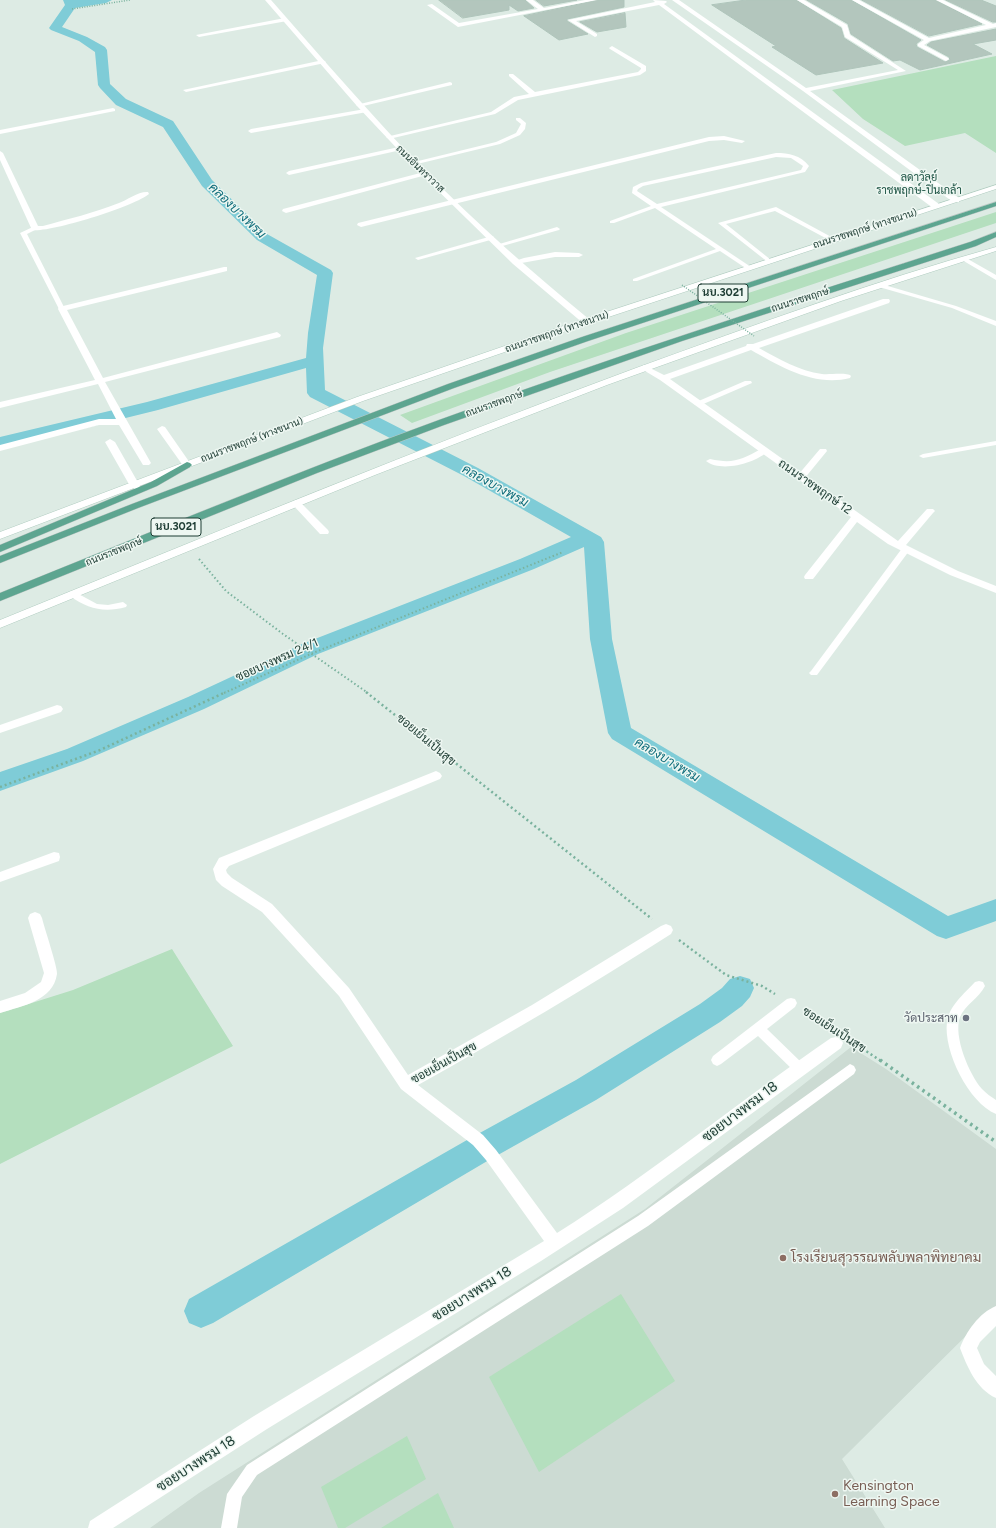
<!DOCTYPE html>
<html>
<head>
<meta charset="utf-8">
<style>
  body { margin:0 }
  canvas { display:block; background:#ddebe4 }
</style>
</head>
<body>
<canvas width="996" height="1528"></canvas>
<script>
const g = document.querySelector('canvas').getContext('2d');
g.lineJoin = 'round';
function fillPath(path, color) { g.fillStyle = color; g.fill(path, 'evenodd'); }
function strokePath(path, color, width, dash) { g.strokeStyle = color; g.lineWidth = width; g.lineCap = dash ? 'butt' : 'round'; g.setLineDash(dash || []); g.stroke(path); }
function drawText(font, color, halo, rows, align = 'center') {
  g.font = font + ' Figtree,Sarabun,sans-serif'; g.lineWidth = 3; g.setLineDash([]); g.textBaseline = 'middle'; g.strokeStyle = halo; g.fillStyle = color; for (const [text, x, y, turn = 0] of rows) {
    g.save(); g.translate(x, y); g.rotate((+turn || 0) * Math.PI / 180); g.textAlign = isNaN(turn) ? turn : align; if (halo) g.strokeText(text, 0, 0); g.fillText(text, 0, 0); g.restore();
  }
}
fillPath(new Path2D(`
  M 851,1047 L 886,1069 L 996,1149 L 996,1306 L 842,1459 L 885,1528 L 150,1528 L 199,1493 L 645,1209 Z`), '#ccdbd3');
fillPath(new Path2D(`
  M 996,56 L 996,153 L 965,133 L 905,146 L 863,119 L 832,90 Z
  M 996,212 L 996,223 L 550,372 L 412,423 L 400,415 L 626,333 Z
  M 172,949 L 233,1046 L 0,1164 L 0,1013 L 73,990 Z
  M 621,1294 L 675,1381 L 539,1472 L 489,1377 Z
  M 407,1436 L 426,1479 L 345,1528 L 338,1528 L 321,1487 Z
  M 438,1493 L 454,1528 L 381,1528 Z`), '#b4dfbe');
fillPath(new Path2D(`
  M 63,0 L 112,0 L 106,3 L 75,8 L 62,27 L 87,37 L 105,47 L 107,50 L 110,84 L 126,99 L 173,121 L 212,180 L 267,234 L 331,270 L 333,273 L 323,348 L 325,390 L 478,468 L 601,537 L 604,542 L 612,639 L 631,728 L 948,916 L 996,899 L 996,921 L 946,939 L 937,936 L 612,739 L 608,733 L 590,639 L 584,547 L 534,569 L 318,654 L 204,709 L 83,761 L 0,791 L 0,772 L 67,749 L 188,697 L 302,644 L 520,559 L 571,537 L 464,476 L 310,397 L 307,393 L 306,368 L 158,410 L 0,449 L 0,437 L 147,402 L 306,358 L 308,333 L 317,275 L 257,240 L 202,186 L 163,127 L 116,105 L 100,88 L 98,85 L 95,52 L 79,41 L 51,30 L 49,28 L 65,5 Z
  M 740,976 L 750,979 L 754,988 L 750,997 L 742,1006 L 720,1022 L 596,1100 L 489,1160 L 213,1323 L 201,1328 L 189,1323 L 184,1311 L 189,1299 L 467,1140 L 576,1080 L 700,1004 L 722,988 L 730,979 Z`), '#7fccd7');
const building = new Path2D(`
  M 439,0 L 525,0 L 534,8 L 518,11 L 509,5 L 509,10 L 463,18 Z
  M 536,0 L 577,0 L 544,6 Z
  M 598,0 L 624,0 L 624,7 L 567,19 L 567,21 L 588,34 L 559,40 L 524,16 Z
  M 746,0 L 796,0 L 841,28 L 844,38 L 883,63 L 816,75 L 772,47 L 776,46 L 712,5 Z
  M 807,0 L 851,0 L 921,40 L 916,44 L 917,47 L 945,62 L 950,60 L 949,57 L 927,45 L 931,42 L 996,29 L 996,40 L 973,44 L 992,54 L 920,70 L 900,60 L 893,61 L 851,34 L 848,24 Z
  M 862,0 L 935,0 L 982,24 L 929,36 Z
  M 946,0 L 981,0 L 996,6 L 996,22 L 993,22 Z
  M 625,13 L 626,27 L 597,32 L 580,22 Z`);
fillPath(building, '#b3c6bd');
strokePath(building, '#afc5bb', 1);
const secondary = new Path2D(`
  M 996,185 L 996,189 L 551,336 L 363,401 L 0,539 L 0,532 L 357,397 L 545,332 Z
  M 996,247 L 996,251 L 841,301 L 607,385 L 375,475 L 0,628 L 0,620 C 211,534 422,447 636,368 C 755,325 874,281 996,247 Z`);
const primary = new Path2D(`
  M 996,202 L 996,206 L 588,341 L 454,388 L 138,508 L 0,563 L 0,556 L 132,504 L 448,384 L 582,337 Z
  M 996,232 L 996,237 L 976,246 L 682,341 L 444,425 L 317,473 L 0,601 L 0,593 C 146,534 291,474 439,420 C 615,356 792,299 970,242 Z
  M 187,462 L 190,463 L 192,465 L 190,467 L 157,486 L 0,552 L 0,545 L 151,482 Z`);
strokePath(secondary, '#b0ccc0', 1);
strokePath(primary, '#c0c8c6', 1);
strokePath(new Path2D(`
  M 72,9 L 130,0`), '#7ab29e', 1.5, [1, 1.5]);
strokePath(new Path2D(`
  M 199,559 L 226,591 L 283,634 L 368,693
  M 224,693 L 313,653 L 563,552`), '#7ab29e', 2, [1.5, 2.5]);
strokePath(new Path2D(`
  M 366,692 L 652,919
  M 0,787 L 100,750 L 226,692
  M 679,940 L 726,975 L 762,986 L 775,994
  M 805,1012 L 828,1027
  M 854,1043 L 881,1061`), '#7ab29e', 2.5, [2, 3]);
strokePath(new Path2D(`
  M 880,1060 L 996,1142`), '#7ab29e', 3.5, [2.5, 4]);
fillPath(new Path2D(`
  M 776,153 C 789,153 800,155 809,166 L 805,172 L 661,207 L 751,267 L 751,269 L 747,269 L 720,251 L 637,281 L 633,281 L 633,279 L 716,249 L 655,208 L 614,223 L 610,223 L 610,221 L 651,206 L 632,193 L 633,187 L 641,183 ZM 776,157 L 791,158 L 803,166 L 801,170 L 657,204 L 637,191 L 638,189 L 643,186 Z
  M 776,207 L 835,239 L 836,240 L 831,241 L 775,211 L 726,224 L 771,260 L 772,261 L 769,263 L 718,223 Z
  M 35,226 L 37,227 L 37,229 L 27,234 L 65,309 L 64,310 L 59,309 L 20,233 Z
  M 557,227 L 560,229 L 559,230 L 499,247 L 496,245 Z
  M 492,236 L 494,237 L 494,239 L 418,260 L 415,258 Z
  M 962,258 L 966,258 L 996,275 L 996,280 L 962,260 Z
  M 881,284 L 956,306 L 996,321 L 996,326 L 952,308 L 879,287 L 879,285 Z
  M 745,381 L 751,381 L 752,383 L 701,405 L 695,405 L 694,403 Z
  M 996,441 L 996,445 L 923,458 L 919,456 L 923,454 Z
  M 761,449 L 767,449 L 768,451 C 756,463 721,473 706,461 L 710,459 C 733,464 741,460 761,449 Z
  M 820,449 L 826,449 L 827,451 L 804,479 L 798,479 L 798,475 Z
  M 906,546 L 910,549 L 909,551 L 817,675 L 811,675 L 809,673 L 811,671 L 903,547 Z
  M 73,591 L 97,604 L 108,605 L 123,602 L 127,605 L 126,607 C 104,613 88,609 70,596 L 69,594 L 70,592 Z
  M 979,981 L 983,982 L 985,986 C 979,998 965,1005 960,1017 C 953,1036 969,1074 982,1089 C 986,1093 991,1097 996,1100 L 996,1114 C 969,1103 943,1051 947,1022 C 949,1006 964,994 975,982 Z
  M 791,998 L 795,999 L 797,1003 L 795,1007 L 767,1029 L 803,1064 L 805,1068 L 803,1072 L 799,1074 L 795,1072 L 758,1036 L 721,1064 L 717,1066 L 713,1064 L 711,1060 L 713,1056 L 787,999 Z
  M 850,1064 L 854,1066 L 856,1070 L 854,1074 L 648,1226 L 257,1475 L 242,1497 L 237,1528 L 221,1528 L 227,1494 L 247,1465 L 638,1216 Z`), '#fff');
fillPath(new Path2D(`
  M 526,0 L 533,0 L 544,8 L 585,0 L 597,0 L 458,27 L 427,5 L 432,4 L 459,23 L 538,9 Z
  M 653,0 L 666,1 L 667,2 L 664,4 L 939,204 L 939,208 L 933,208 L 659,5 L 576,21 L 597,34 L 597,36 L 595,37 L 568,20 L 655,2 Z
  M 672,0 L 679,0 L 806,88 L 898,70 L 845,37 L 842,27 L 797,0 L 804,0 L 847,25 L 850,35 L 906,71 L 810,91 L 959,198 L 959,202 L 953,202 L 803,91 Z
  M 852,0 L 859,0 L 929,38 L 986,25 L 936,0 L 943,0 L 993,24 L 996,23 L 996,27 L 930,41 L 924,45 L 948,58 L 949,59 L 946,61 L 918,46 L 918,44 L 924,40 Z
  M 285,18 L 287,19 L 287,21 L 199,37 L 196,35 Z
  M 612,46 L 646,66 L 646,71 L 640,75 L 518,100 L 495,114 L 389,139 L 386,137 L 491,112 L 514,97 L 529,94 L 509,76 L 509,74 L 513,74 L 535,92 L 638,72 L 641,69 L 641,68 L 610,49 L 609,48 Z
  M 323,60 L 326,62 L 325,63 L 186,92 L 183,90 Z
  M 450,82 L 452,83 L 452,85 L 359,107 L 356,105 Z
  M 113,108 L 115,109 L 115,111 L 0,134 L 0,130 Z
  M 365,109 L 368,111 L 367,112 L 251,133 L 248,131 L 251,129 Z
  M 516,118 L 520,118 L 526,123 L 525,129 L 520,135 L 500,144 L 413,165 L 410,163 L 496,142 L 516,133 L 521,124 L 516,120 Z
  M 724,136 L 745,141 L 742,143 L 724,140 L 709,141 L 361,227 L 357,225 L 358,223 L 709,137 Z
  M 399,147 L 402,149 L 401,150 L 289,175 L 286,173 L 289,171 Z
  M 0,151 L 3,153 L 38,226 L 43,226 C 68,219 94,213 119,203 C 127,200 139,191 148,192 L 149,194 C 135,206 50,233 32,230 L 0,160 Z
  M 424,172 L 427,174 L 426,175 L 286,213 L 282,211 L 283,209 Z
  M 555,252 L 579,253 L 583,255 L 579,257 L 555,257 L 516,264 L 512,262 L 524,258 Z
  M 224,267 L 227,267 L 227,271 L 67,310 L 103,378 L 277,332 L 281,335 L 280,337 L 105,382 L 151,463 L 149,465 L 143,465 L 119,425 L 99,425 L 0,451 L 0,445 L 99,419 L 116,419 L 98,384 L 0,408 L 0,402 L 95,380 L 58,309 L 59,307 Z
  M 883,299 L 889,299 L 890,301 L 889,303 L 759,348 C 779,359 799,371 822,374 C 829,375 847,372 851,376 L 850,378 C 815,387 781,367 751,350 L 670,379 L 898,541 L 927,509 L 933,509 L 935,511 L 933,513 L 906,545 L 958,571 L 996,586 L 996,593 L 950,575 L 888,544 L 857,522 L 813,579 L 805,579 L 804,577 L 805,575 L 851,517 L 660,380 L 640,368 L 644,365 L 664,375 L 746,346 L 747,344 L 753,344 Z
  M 162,426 L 165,427 L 190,463 L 192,465 L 190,467 L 184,467 L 157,429 Z
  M 110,439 L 115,442 L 140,486 L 138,488 L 135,489 L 130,486 L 105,442 Z
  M 296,500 L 299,501 L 328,530 L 329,532 L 328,534 L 320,534 L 293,505 L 291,503 Z
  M 57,705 L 61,706 L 63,709 L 61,712 L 0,733 L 0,725 Z
  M 436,771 L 440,773 L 442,776 L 440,779 L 229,866 L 226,870 L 227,873 L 232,878 L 272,904 L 349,988 L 408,1075 L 532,1005 L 661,926 L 666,924 L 671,926 L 673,930 L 671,934 C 588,987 504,1037 418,1085 L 483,1135 L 496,1150 L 557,1233 C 652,1173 738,1102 831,1038 L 836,1037 L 841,1038 L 843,1043 L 841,1048 L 623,1208 L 541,1261 L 267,1429 L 113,1528 L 88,1528 L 90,1521 L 254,1416 L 544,1241 L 486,1160 L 473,1145 L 401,1089 L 339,996 L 262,912 L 222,886 L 216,880 L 213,869 L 219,858 Z
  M 54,852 L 59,853 L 60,857 L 59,861 L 0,882 L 0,872 Z
  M 35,912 L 40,914 L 42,918 C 44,927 58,968 57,974 C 53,1001 22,1006 0,1013 L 0,1001 L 25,993 L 41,982 L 44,973 L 28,918 L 30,914 Z
  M 996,1306 L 996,1326 L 980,1342 L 977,1348 L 984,1364 L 996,1376 L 996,1398 C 976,1389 967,1366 960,1348 C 966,1332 979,1313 996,1306 Z`), '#fff');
fillPath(new Path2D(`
  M 265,0 L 271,0 C 322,58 372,116 426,172 C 477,224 533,273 590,320 L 591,322 L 590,324 L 584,324 L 513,264 L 422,175 L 357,106 Z`), '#fff');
fillPath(secondary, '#fff');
fillPath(primary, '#5da590');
strokePath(new Path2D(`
  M 682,285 L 754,336`), '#7ab29e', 1.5, [1, 1.5]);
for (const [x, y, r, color] of [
  [966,1018,4,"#6b7280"],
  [783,1258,4,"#8d6e63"],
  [835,1494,4,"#8d6e63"]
]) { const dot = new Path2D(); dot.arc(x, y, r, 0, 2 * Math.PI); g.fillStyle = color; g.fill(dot); strokePath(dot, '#eef7f2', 1.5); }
drawText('10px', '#1d3c33', '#eef7f2', [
  ["ถนนอินทราวาส",420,169,44],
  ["ถนนราชพฤกษ์ (ทางขนาน)",865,229,-18],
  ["ถนนราชพฤกษ์",800,300,-18],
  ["ถนนราชพฤกษ์ (ทางขนาน)",557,332,-19],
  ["ถนนราชพฤกษ์",494,404,-20],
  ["ถนนราชพฤกษ์ (ทางขนาน)",252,440,-21],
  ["ถนนราชพฤกษ์",114,552,-22]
]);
drawText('11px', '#185040', '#eef7f2', [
  ["ลดาวัลย์",919,178],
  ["ราชพฤกษ์-ปิ่นเกล้า",919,191]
]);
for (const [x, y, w] of [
  [723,293,50],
  [176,527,50]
]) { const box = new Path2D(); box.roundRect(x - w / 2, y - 9, w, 18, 3); g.fillStyle = '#eef7f2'; g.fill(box); strokePath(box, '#1d3c33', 1); }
drawText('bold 11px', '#1d3c33', null, [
  ["นบ.3021",723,293],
  ["นบ.3021",176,527]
]);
drawText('12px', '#1d3c33', '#eef7f2', [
  ["ถนนราชพฤกษ์ 12",815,487,35],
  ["ซอยบางพรม 24/1",277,660,-24],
  ["ซอยเย็นเป็นสุข",426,740,40],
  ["ซอยเย็นเป็นสุข",834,1030,33],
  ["ซอยเย็นเป็นสุข",444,1063,-29]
]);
drawText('12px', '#5b616d', '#eef7f2', [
  ["วัดประสาท",958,1018]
], 'right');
drawText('italic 13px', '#126f7d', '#eef7f2', [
  ["คลองบางพรม",237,211,44],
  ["คลองบางพรม",495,486,29],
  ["คลองบางพรม",667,760,31]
]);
drawText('14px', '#1d3c33', '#eef7f2', [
  ["ซอยบางพรม 18",740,1112,-37],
  ["ซอยบางพรม 18",472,1294,-32],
  ["ซอยบางพรม 18",196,1464,-33]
]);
drawText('14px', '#785e54', '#eef7f2', [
  ["โรงเรียนสุวรรณพลับพลาพิทยาคม",791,1258],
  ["Kensington",843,1486],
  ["Learning Space",843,1502]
], 'left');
</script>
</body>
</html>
